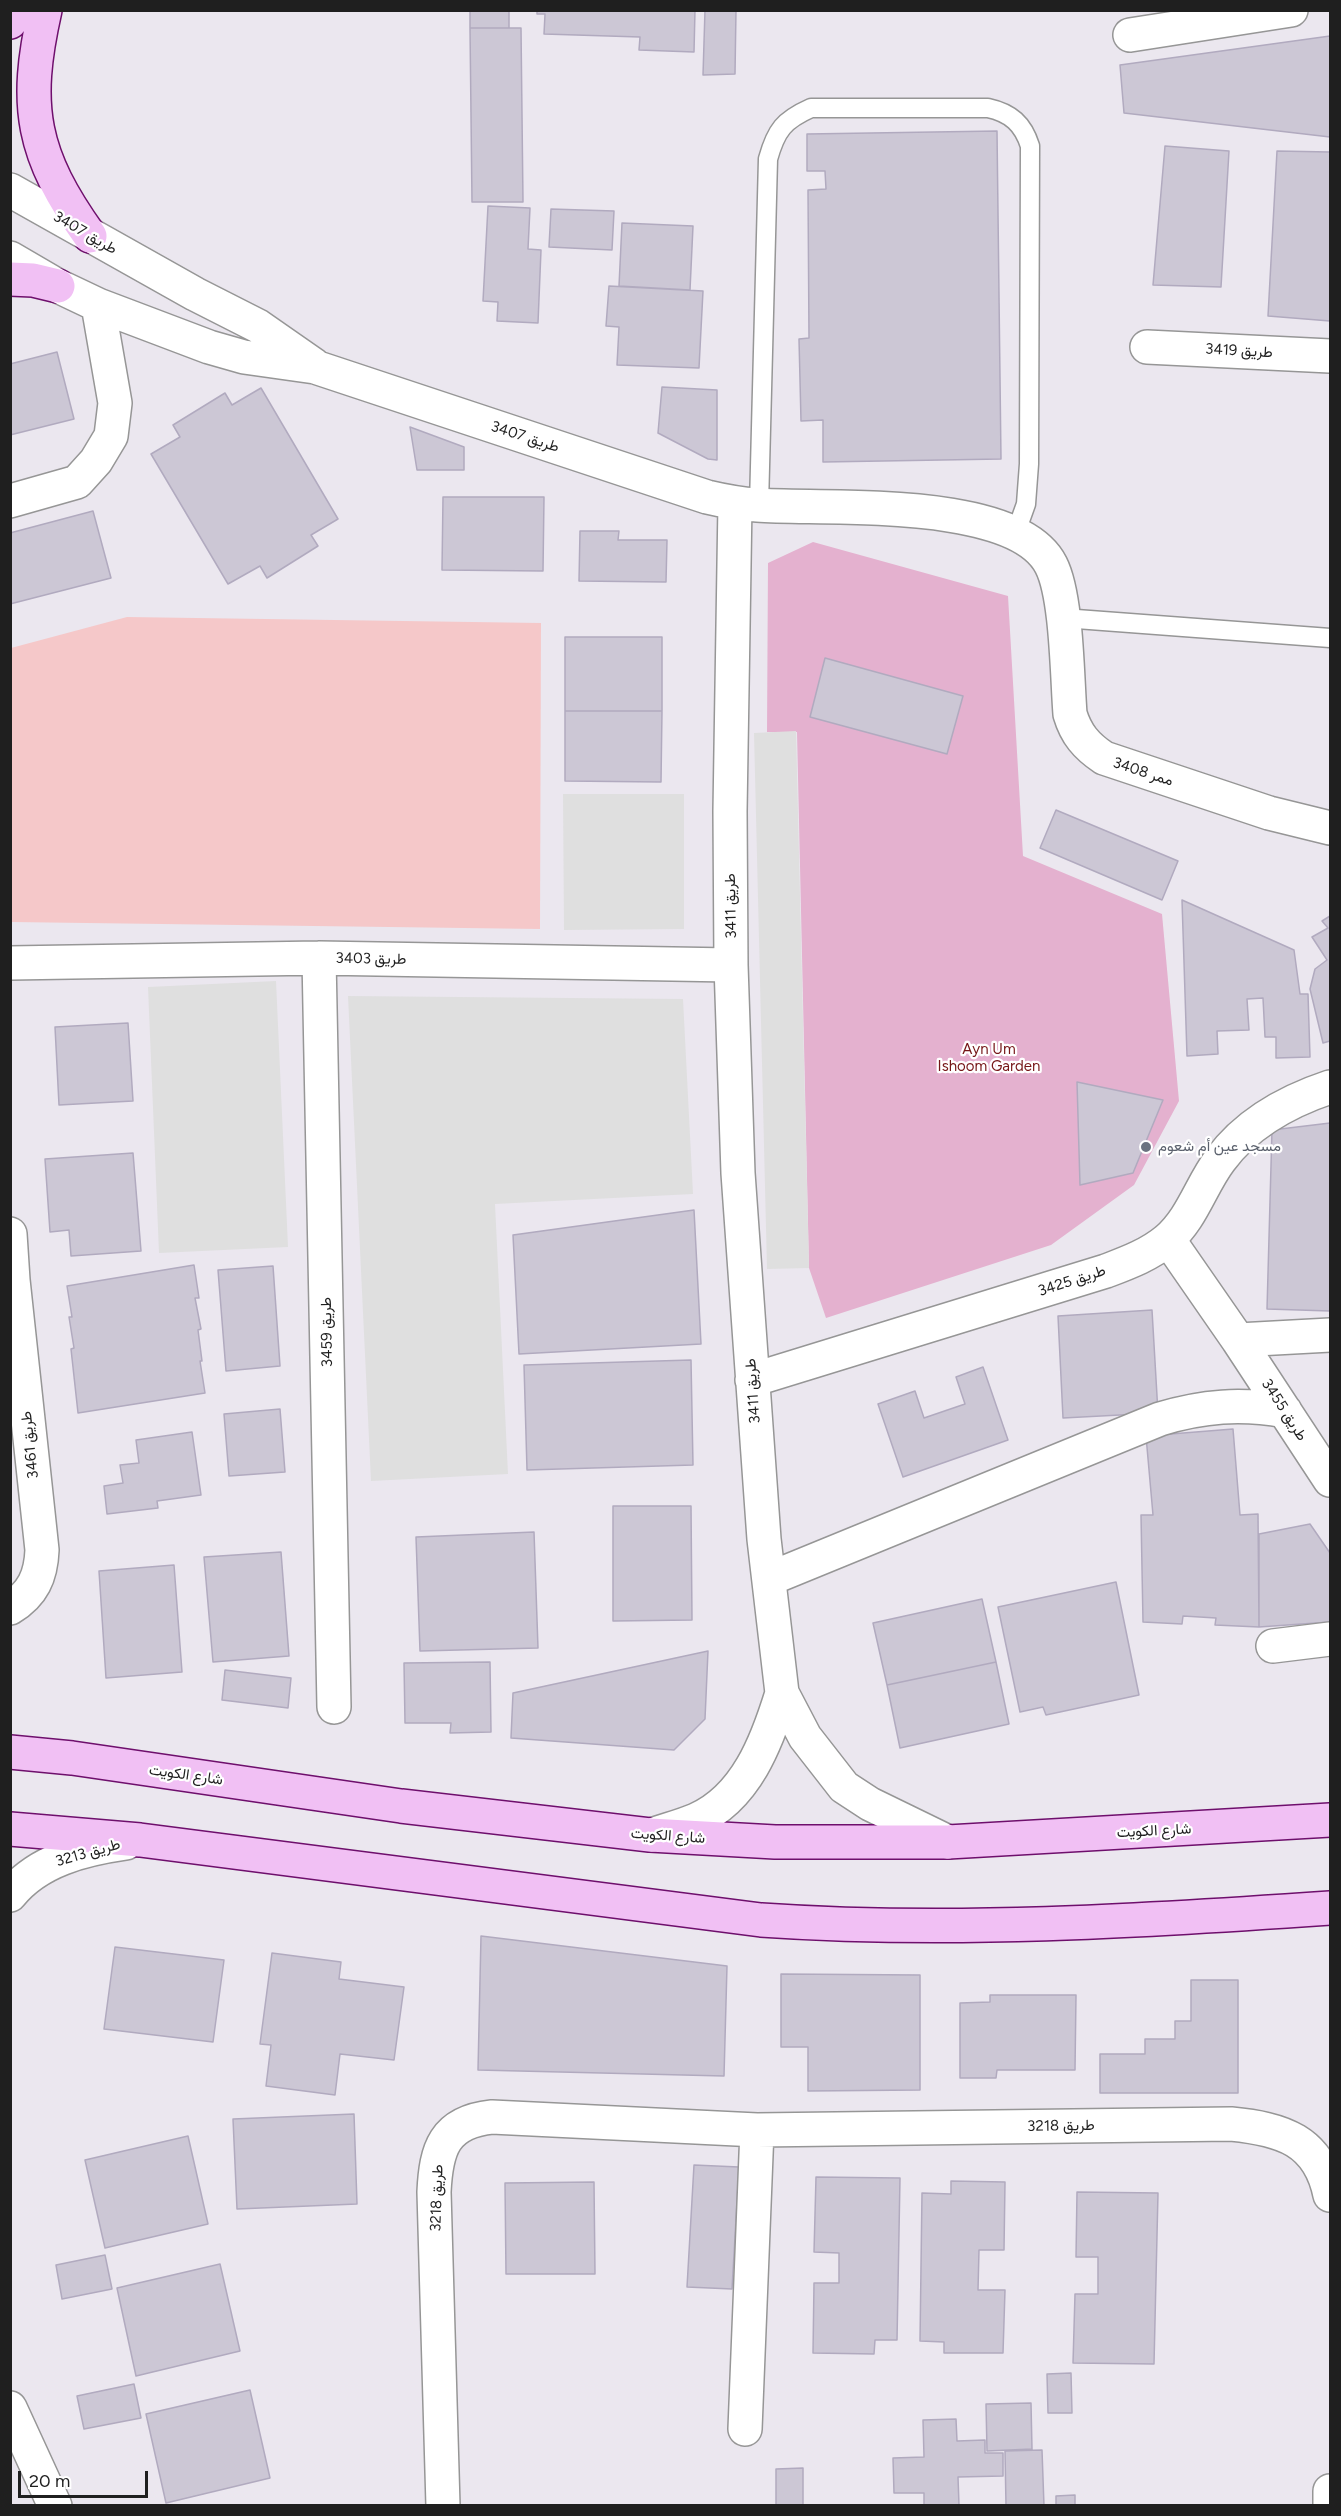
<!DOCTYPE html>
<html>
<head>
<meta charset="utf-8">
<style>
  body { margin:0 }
  #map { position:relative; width:1341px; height:2516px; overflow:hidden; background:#ebe7ef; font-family:Figtree,sans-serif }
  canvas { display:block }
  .frame { position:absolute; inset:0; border:12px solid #1f1f1f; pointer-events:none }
  .scale { position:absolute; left:18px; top:2471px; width:130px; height:27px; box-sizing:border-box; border:3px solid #1f1f1f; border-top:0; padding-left:8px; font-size:18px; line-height:21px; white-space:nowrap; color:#1f1f1f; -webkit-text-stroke:4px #fff; paint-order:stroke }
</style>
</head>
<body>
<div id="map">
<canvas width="1341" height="2516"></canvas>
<div class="frame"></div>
<div class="scale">20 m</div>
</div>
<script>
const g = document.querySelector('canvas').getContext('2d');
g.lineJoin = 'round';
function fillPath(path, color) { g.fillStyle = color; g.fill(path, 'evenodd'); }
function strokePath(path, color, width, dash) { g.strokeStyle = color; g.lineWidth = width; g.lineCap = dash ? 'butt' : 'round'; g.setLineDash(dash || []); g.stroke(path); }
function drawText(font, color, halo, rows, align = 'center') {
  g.font = font + ' Figtree,Vazirmatn,sans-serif'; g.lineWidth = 4.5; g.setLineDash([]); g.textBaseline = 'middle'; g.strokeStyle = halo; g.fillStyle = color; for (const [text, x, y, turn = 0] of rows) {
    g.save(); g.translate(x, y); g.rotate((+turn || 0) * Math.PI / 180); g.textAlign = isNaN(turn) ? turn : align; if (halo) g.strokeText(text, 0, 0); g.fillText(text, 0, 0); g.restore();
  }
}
fillPath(new Path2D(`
  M 813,542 L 1008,596 L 1023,856 L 1162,914 L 1179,1101 L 1134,1185 L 1051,1245 L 826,1318 L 809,1268 L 797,732 L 767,732 L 768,563 Z`), '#e4b1cf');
fillPath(new Path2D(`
  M 127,617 L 541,623 L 540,929 L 11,922 L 11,648 Z`), '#f5c8c9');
fillPath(new Path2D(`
  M 796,731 L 809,1268 L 767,1269 L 754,733 Z
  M 563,794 L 684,794 L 684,929 L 564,930 Z
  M 276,981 L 288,1247 L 159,1253 L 148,987 Z
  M 348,996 L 683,999 L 693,1194 L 495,1204 L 508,1474 L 371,1481 Z`), '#dfdfdf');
const building = new Path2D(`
  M 470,10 L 509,10 L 509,28 L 470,28 Z
  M 537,10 L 695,10 L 694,52 L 639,50 L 640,37 L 544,34 L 545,14 L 537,14 Z
  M 705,10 L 736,10 L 735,74 L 703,75 Z
  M 470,28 L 521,28 L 523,202 L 472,202 Z
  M 1330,36 L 1330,137 L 1124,113 L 1120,65 Z
  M 997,131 L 1001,459 L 823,462 L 823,420 L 801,421 L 799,339 L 809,338 L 808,190 L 826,189 L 825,171 L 807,171 L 807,134 Z
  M 1165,146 L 1229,151 L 1221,287 L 1153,285 Z
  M 1277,151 L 1330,152 L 1330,321 L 1268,316 Z
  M 488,206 L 530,208 L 528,249 L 541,250 L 538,323 L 497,321 L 498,302 L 483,301 Z
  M 551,209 L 614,211 L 612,250 L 549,247 Z
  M 622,223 L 693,226 L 690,290 L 619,286 Z
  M 609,286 L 703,291 L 699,368 L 617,365 L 619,327 L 606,326 Z
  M 57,352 L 74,419 L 10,435 L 10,364 Z
  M 662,387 L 717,390 L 717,460 L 708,459 L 658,433 Z
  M 261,388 L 338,519 L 311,535 L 318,546 L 267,578 L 260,566 L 228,584 L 151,454 L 180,437 L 173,425 L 225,393 L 232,405 Z
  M 410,427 L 464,447 L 464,470 L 417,470 Z
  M 443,497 L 544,497 L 543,571 L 442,570 Z
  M 93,511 L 111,578 L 10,604 L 10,533 Z
  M 580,531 L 619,531 L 618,540 L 667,540 L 666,582 L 579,581 Z
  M 565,637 L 662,637 L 662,711 L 565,711 Z
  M 825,658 L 963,696 L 947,754 L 810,717 Z
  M 565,711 L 662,711 L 661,782 L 565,781 Z
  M 1056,810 L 1178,861 L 1162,900 L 1040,848 Z
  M 1182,900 L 1294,950 L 1300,994 L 1308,994 L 1310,1057 L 1276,1058 L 1276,1037 L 1265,1037 L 1263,998 L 1247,999 L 1249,1030 L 1217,1031 L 1218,1054 L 1187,1056 Z
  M 1330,916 L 1330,1041 L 1323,1043 L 1310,989 L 1315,969 L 1327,960 L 1312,937 L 1328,928 L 1322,921 Z
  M 128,1023 L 133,1101 L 59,1105 L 55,1027 Z
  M 1077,1082 L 1163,1100 L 1133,1173 L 1080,1185 Z
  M 1330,1123 L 1330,1311 L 1267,1309 L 1272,1130 Z
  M 133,1153 L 141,1251 L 71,1256 L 69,1230 L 50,1232 L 45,1159 Z
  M 694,1210 L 701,1344 L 519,1354 L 513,1235 Z
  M 194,1265 L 199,1298 L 195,1298 L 201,1329 L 198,1330 L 202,1361 L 200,1361 L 205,1393 L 78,1413 L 71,1349 L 74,1348 L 69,1317 L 72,1317 L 67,1286 Z
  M 273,1266 L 280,1366 L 226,1371 L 218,1270 Z
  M 1152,1310 L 1158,1413 L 1063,1418 L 1058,1316 Z
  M 691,1360 L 693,1465 L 527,1470 L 524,1365 Z
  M 983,1367 L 1008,1440 L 903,1477 L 878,1404 L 915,1391 L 924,1418 L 965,1404 L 956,1377 Z
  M 280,1409 L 285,1472 L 229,1476 L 224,1414 Z
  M 1233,1429 L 1240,1515 L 1258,1514 L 1259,1627 L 1215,1625 L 1216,1618 L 1183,1616 L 1182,1624 L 1143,1622 L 1141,1515 L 1153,1515 L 1146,1436 Z
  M 192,1432 L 201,1495 L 157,1501 L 158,1508 L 107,1514 L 104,1486 L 123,1483 L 120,1465 L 139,1463 L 136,1440 Z
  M 613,1506 L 691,1506 L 692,1620 L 613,1621 Z
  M 1310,1524 L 1330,1553 L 1330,1622 L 1259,1627 L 1259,1534 Z
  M 534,1532 L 538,1648 L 420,1651 L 416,1537 Z
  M 281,1552 L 289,1656 L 213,1662 L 204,1557 Z
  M 174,1565 L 182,1672 L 106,1678 L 99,1571 Z
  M 1116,1582 L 1139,1695 L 1046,1715 L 1043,1707 L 1020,1712 L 998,1607 Z
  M 982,1599 L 996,1662 L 887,1685 L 873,1623 Z
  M 708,1651 L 705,1719 L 674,1750 L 511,1738 L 513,1693 Z
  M 490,1662 L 491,1732 L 450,1733 L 451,1723 L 405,1723 L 404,1663 Z
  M 996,1662 L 1009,1724 L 900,1748 L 887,1685 Z
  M 225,1670 L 291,1678 L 288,1708 L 222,1700 Z
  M 481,1936 L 727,1966 L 724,2076 L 478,2070 Z
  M 115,1947 L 224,1960 L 213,2042 L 104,2029 Z
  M 272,1953 L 341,1962 L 339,1979 L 404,1987 L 394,2060 L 340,2054 L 335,2095 L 266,2086 L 271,2045 L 260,2044 Z
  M 781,1974 L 920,1975 L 920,2090 L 808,2091 L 808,2047 L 781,2047 Z
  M 1191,1980 L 1238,1980 L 1238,2093 L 1100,2093 L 1100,2054 L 1145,2054 L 1145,2039 L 1175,2039 L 1175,2021 L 1191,2021 Z
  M 990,1995 L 1076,1995 L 1075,2070 L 997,2070 L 996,2078 L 960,2078 L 960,2003 L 990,2002 Z
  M 354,2114 L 357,2204 L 237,2209 L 233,2119 Z
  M 188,2136 L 208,2224 L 105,2248 L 85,2160 Z
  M 694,2165 L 739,2167 L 732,2289 L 687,2287 Z
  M 816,2177 L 900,2178 L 897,2340 L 875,2340 L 874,2354 L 813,2353 L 814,2283 L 839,2283 L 839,2253 L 814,2252 Z
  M 951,2181 L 1005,2182 L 1004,2250 L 979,2250 L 978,2290 L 1005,2290 L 1003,2353 L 944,2353 L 944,2342 L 920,2341 L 922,2193 L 951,2194 Z
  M 594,2182 L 595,2274 L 506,2274 L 505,2183 Z
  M 1077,2192 L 1158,2193 L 1154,2364 L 1073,2363 L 1075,2294 L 1098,2294 L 1098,2257 L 1076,2257 Z
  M 105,2255 L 112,2289 L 62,2299 L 56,2265 Z
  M 220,2264 L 240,2351 L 136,2376 L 117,2288 Z
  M 1071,2373 L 1072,2413 L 1048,2413 L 1047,2374 Z
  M 134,2384 L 141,2418 L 84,2429 L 77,2396 Z
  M 250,2390 L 270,2478 L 166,2503 L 146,2414 Z
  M 1031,2403 L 1032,2449 L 987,2451 L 986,2404 Z
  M 956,2419 L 957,2441 L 985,2440 L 985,2453 L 1003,2453 L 1003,2476 L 958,2477 L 959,2505 L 924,2506 L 924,2493 L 894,2493 L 893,2458 L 924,2457 L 923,2420 Z
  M 1042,2450 L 1044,2506 L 1006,2506 L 1005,2451 Z
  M 803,2468 L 803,2506 L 776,2506 L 776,2469 Z
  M 1075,2495 L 1075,2506 L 1056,2506 L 1056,2496 Z`);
fillPath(building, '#ccc7d5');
strokePath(building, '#b1aabf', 1.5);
const lane = new Path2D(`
  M 759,505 L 768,159 C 776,130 784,120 811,108 L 988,108 C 1011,113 1023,124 1030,146 L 1029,464 L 1026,504 L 1016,532
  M 1063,618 L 1330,638`);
const street = new Path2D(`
  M 1130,35 L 1291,10
  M 10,190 L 195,294 L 258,326 L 314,365
  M 10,258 L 58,286 L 98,305 L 209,347 L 244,357 L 315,367 L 707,497 C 724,501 740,504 757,505 C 826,510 1016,496 1051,565 C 1067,596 1067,676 1070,714 C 1076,734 1086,746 1104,758 L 1269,813 L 1330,828
  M 1147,347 L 1330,356
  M 10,501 L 77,482 L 96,461 L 111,436 L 115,403 L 98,305
  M 735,503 L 730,811 L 731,965 L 738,1173 L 764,1539 L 782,1693 L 805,1737 L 844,1787 L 870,1804 L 948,1842
  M 319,958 L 334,1707
  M 10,963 L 319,958 L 731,965
  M 10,1234 L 13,1280 L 42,1550 C 41,1576 33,1594 10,1608
  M 1168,1239 L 1238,1340 L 1330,1480
  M 1238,1340 L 1330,1335
  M 752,1380 L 1106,1271 C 1127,1263 1149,1255 1167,1240 C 1192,1219 1201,1185 1220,1160 C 1247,1123 1288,1101 1330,1087
  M 769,1579 L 1160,1419 C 1203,1406 1241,1403 1285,1411
  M 1273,1646 L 1330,1639
  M 652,1835 C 666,1830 682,1826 696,1820 C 746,1798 767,1742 782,1693
  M 10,1895 C 38,1860 84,1849 126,1843
  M 10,2408 L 55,2506
  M 745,2429 L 757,2130
  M 443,2506 L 434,2192 C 436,2149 444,2122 492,2117 L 757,2130 L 1231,2124 C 1282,2129 1319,2140 1330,2195
  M 1330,2506 L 1330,2491`);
const secondary = new Path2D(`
  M 45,10 C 23,107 32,155 90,236
  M 10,22 L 18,10
  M 10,279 L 33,280 L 58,286
  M 10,1752 L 72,1758 L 401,1806 L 650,1835 L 775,1842 L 948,1842 L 1330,1820
  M 10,1829 L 140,1840 L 761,1920 C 950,1933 1142,1921 1330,1908`);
strokePath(lane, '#969696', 21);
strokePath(street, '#969696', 36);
strokePath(secondary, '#6e0f6c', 36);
strokePath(lane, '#fff', 18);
strokePath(street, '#fff', 33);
strokePath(secondary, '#f1c0f4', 33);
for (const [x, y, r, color] of [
  [1146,1147,6,"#6b7280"]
]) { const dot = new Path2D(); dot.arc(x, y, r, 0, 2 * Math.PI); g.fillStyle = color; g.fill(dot); strokePath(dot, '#fff', 2); }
drawText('15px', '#1f1f1f', '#fff', [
  ["طريق 3407",85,233,30],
  ["طريق 3419",1239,351,3],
  ["طريق 3407",525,437,18],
  ["ممر 3408",1143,772,18],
  ["طريق 3411",731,906,-91],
  ["طريق 3403",371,959,1],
  ["طريق 3425",1072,1281,-18],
  ["طريق 3459",327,1332,-91],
  ["طريق 3411",753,1391,-94],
  ["طريق 3455",1284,1410,57],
  ["طريق 3461",30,1445,-96],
  ["شارع الكويت",186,1775,8],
  ["شارع الكويت",1154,1831,-3],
  ["شارع الكويت",668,1836,4],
  ["طريق 3213",88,1853,-16],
  ["طريق 3218",1061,2126,-1],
  ["طريق 3218",437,2198,-88]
]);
drawText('15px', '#751617', '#fff', [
  ["Ayn Um",989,1050],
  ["Ishoom Garden",989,1067]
]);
drawText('15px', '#5b616d', '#fff', [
  ["مسجد عين أم شعوم",1158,1147]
], 'left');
</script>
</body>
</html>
